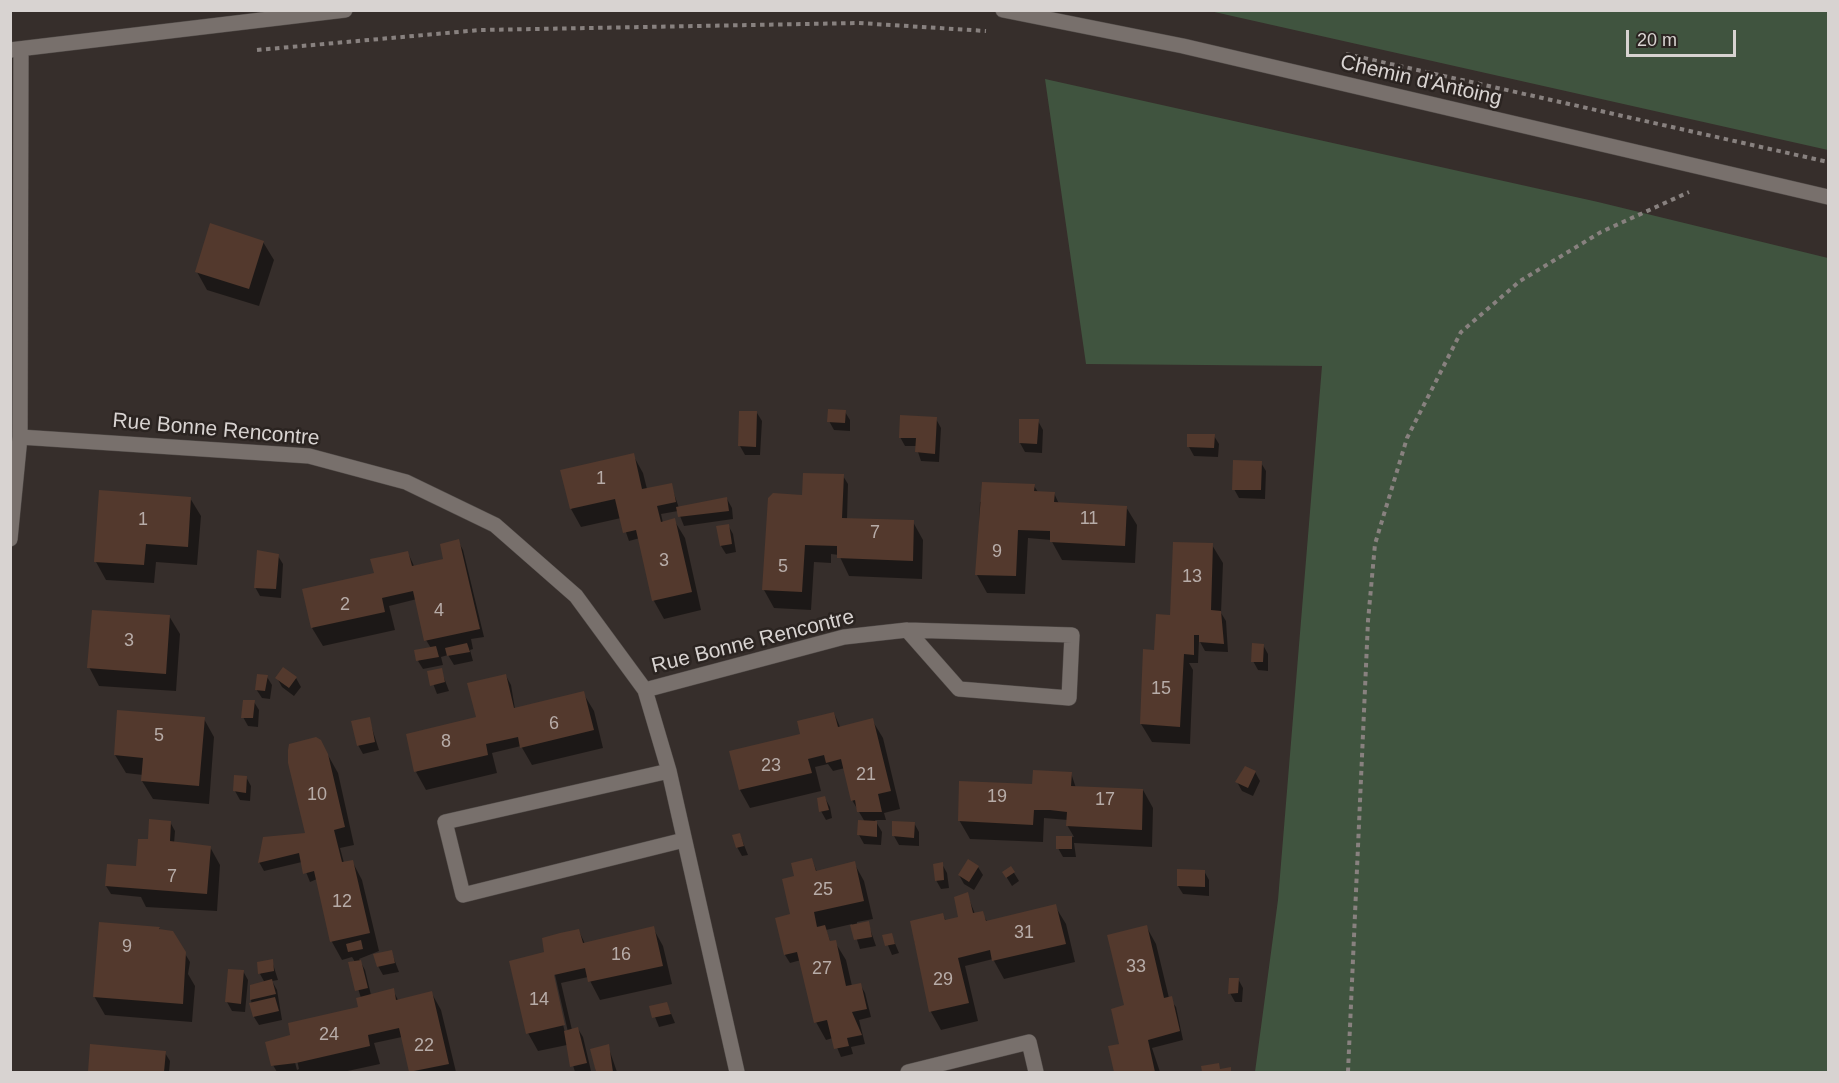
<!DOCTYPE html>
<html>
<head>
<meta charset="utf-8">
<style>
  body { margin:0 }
  #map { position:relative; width:1839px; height:1083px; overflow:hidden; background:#362e2b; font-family:Helvetica,sans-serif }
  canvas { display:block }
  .frame { position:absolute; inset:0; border:12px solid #d8d3d1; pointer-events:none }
  .scale { position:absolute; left:1626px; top:30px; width:110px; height:27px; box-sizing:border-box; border:3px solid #d8d3d1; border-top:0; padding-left:8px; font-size:18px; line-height:21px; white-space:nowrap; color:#d8d3d1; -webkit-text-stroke:4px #2b2421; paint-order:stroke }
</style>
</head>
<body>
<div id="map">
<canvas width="1839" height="1083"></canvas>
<div class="frame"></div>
<div class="scale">20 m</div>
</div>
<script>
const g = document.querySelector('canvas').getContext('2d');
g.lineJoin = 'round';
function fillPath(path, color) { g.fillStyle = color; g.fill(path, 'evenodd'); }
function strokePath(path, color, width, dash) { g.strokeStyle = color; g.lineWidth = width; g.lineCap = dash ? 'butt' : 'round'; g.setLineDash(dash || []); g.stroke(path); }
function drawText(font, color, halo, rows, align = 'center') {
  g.font = font + ' Helvetica,sans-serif'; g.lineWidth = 5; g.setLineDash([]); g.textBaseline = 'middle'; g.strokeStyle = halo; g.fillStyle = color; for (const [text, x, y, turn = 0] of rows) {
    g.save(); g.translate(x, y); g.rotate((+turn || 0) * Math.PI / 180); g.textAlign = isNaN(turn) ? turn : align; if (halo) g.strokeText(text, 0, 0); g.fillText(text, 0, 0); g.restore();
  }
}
fillPath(new Path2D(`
  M 1210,11 L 1828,11 L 1828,150 Z
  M 1045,79 L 1598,202 L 1828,258 L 1828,1072 L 1255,1072 L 1278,900 L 1322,366 L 1086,364 Z`), '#40543f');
fillPath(new Path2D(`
  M 263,242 L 274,260 L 259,306 L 207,290 L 197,272 Z
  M 845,412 L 850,420 L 850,431 L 834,430 L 829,421 Z
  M 757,413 L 762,421 L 760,455 L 745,455 L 740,446 Z
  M 936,419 L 941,428 L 939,462 L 921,461 L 916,446 L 905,446 L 900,437 Z
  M 1038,421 L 1043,430 L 1042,453 L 1025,452 L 1020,443 Z
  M 1214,436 L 1219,444 L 1218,457 L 1194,456 L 1189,447 Z
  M 633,455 L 643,473 L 647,489 L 671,485 L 679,508 L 727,499 L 732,508 L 733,519 L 684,526 L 678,511 L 661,514 L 663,523 L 674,520 L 685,538 L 701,610 L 664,619 L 654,601 L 640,538 L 629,541 L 621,518 L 581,527 L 571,509 Z
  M 1261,463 L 1266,471 L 1265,499 L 1239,498 L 1234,489 Z
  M 843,476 L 848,484 L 847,519 L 913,522 L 923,540 L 922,579 L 849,576 L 839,555 L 831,554 L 831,563 L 814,562 L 811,610 L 774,608 L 764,590 L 804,496 Z
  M 1034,486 L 1038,492 L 1054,493 L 1059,504 L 1126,507 L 1137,525 L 1135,563 L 1062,560 L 1051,540 L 1028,538 L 1025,594 L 987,593 L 977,575 L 980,502 Z
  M 190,498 L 201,516 L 197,565 L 156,562 L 154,583 L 106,580 L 96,562 Z
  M 728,525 L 733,534 L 736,552 L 726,554 L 721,546 L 718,527 Z
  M 458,541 L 463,550 L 484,637 L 471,639 L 473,649 L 470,650 L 473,661 L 454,665 L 448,655 L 441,657 L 443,665 L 423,669 L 418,661 L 431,648 L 426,640 L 417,599 L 389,606 L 395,630 L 323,646 L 312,628 L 376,574 L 408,553 L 414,566 L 445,559 Z
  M 1212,545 L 1223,563 L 1221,613 L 1226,621 L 1228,652 L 1205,651 L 1199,640 L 1198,663 L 1189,663 L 1193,670 L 1190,744 L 1152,742 L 1141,724 L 1145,651 L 1157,651 Z
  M 278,556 L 283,564 L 281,598 L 260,596 L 255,587 Z
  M 169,616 L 180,634 L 176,691 L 99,686 L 89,667 Z
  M 1263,645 L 1268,654 L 1268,671 L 1258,670 L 1253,661 Z
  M 441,670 L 449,691 L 437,694 L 429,673 Z
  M 506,676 L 511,685 L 515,709 L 583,693 L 594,711 L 603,748 L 532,765 L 521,746 L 492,753 L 497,773 L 426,790 L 416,772 L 479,717 Z
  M 267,677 L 272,685 L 270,699 L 262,698 L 256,689 Z
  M 277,678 L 296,678 L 301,687 L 294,696 L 282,687 Z
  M 254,702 L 259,710 L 258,727 L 248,726 L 243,717 Z
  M 834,713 L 840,727 L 872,720 L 883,738 L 900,809 L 884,813 L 886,820 L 875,820 L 882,832 L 881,845 L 864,844 L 859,835 L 865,822 L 852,800 L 845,768 L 833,771 L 828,764 L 815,767 L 821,791 L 750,808 L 740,790 L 731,752 L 803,735 Z
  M 204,719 L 214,737 L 209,804 L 153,799 L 142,781 L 143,775 L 126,773 L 115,755 Z
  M 369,719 L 379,750 L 363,754 L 358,745 Z
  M 320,741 L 338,773 L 354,845 L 340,848 L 344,863 L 352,861 L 362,880 L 379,951 L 359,959 L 365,970 L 371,995 L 393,990 L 398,1000 L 431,992 L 441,1010 L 456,1072 L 411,1072 L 402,1037 L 374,1043 L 380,1064 L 343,1072 L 277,1072 L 273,1065 L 289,1039 L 297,1070 L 299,1069 L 289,1024 L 361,1008 L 361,998 L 350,963 L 355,962 L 352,957 L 342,960 L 332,942 L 317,879 L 310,882 L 302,862 L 264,871 L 259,862 L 307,841 Z
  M 1255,772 L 1260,781 L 1253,796 L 1242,791 L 1237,782 Z
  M 1071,773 L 1076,788 L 1143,790 L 1153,808 L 1152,847 L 1074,843 L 1076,857 L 1063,857 L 1058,848 L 1058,838 L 1074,837 L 1067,825 L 1068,820 L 1044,818 L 1043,842 L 970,839 L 959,820 L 1035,785 Z
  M 246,777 L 251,786 L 250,801 L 240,800 L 235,791 Z
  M 825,798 L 830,807 L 832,818 L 826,820 L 821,811 Z
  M 170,822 L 175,831 L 174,844 L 210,847 L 220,865 L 217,911 L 146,907 L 141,897 L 111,894 L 106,886 L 138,868 L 151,841 Z
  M 914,823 L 919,832 L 919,846 L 899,845 L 894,836 Z
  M 740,835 L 748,855 L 742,856 L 737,847 Z
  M 812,860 L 817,872 L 854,863 L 864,881 L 873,919 L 857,922 L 857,925 L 868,923 L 876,946 L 860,949 L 852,924 L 826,930 L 831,943 L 835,942 L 846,960 L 852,986 L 860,984 L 865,993 L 871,1017 L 859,1020 L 865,1044 L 851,1047 L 853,1054 L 841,1057 L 833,1038 L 826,1040 L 816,1022 L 801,960 L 790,963 L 785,955 L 796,877 Z
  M 942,864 L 947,873 L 949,888 L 941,889 L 936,880 Z
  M 978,867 L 983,875 L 974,890 L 964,884 L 959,875 Z
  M 1011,868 L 1019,881 L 1012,886 L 1004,873 Z
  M 1204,871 L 1209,880 L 1209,896 L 1183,894 L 1178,886 Z
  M 967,894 L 975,914 L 982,913 L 988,923 L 1055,906 L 1066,924 L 1075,962 L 1004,979 L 993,959 L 965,966 L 978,1021 L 941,1030 L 931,1012 L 914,939 L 943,915 L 946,921 L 960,918 Z
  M 1146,926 L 1156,944 L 1169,998 L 1176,1007 L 1183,1040 L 1152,1048 L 1160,1072 L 1116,1072 L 1110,1047 L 1120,1044 Z
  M 159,928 L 161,931 L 172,932 L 190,962 L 188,974 L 195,986 L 192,1022 L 105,1015 L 94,996 Z
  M 653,928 L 663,946 L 672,984 L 600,1000 L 588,977 L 561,983 L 572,1030 L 578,1029 L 583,1037 L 591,1071 L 575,1072 L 567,1045 L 538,1051 L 528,1033 L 547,954 L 579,931 L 585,944 ZM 551,971 L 555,975 L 568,1032 L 565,1033 Z
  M 891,934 L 899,953 L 892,955 L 884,936 Z
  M 391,951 L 399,972 L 383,975 L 378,966 Z
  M 272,961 L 278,980 L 272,981 L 277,990 L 282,1020 L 259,1025 L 254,1017 L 251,1000 L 265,983 L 260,974 Z
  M 243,971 L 248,980 L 245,1012 L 232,1011 L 227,1002 Z
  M 1238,979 L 1243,988 L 1242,1002 L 1235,1002 L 1230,993 Z
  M 667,1004 L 675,1023 L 659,1027 L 651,1007 Z
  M 92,1046 L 165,1053 L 170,1061 L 169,1072 L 90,1072 Z
  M 608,1046 L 617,1072 L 596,1072 L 592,1050 Z`), '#0007');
fillPath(new Path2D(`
  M 210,223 L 264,241 L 249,289 L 195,272 Z
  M 828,409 L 846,410 L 845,423 L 827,422 Z
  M 739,411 L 757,411 L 756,447 L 738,446 Z
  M 900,415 L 937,417 L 935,454 L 915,452 L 916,438 L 899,438 Z
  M 1019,419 L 1039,419 L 1037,444 L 1019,443 Z
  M 1187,434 L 1215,434 L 1214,448 L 1187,447 Z
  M 634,453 L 642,489 L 672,483 L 676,502 L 657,506 L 661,522 L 675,518 L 692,592 L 652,601 L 636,530 L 623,533 L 615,499 L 570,509 L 560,470 Z
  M 1233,460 L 1262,461 L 1261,490 L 1232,490 Z
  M 803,473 L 844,474 L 842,518 L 914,520 L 913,561 L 837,558 L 837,546 L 805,545 L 802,592 L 762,590 L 768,498 L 773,493 L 802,495 Z
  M 982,482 L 1035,484 L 1034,491 L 1055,492 L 1054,502 L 1127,506 L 1125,546 L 1050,542 L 1050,531 L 1018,530 L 1016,576 L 975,575 Z
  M 99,490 L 191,497 L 188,547 L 146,544 L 144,565 L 94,562 Z
  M 727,497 L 729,511 L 678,517 L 676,507 Z
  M 729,524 L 732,544 L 720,546 L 716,526 Z
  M 459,539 L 480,629 L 424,641 L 413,591 L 382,598 L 385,612 L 311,628 L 302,589 L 374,573 L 370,559 L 390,555 L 408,551 L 412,566 L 443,559 L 440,544 Z
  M 1173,542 L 1213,543 L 1211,610 L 1221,611 L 1224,644 L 1199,642 L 1199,635 L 1194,635 L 1194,655 L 1184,654 L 1180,727 L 1140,724 L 1143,649 L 1154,650 L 1156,614 L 1170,615 Z
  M 257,550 L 279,554 L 276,589 L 254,588 Z
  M 92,610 L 170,615 L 166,674 L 87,668 Z
  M 467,643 L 470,652 L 447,656 L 445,648 Z
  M 1252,643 L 1264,644 L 1263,662 L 1251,662 Z
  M 436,646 L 439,657 L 416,661 L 414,650 Z
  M 283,667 L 297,677 L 289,688 L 275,678 Z
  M 442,668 L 445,682 L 430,686 L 427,671 Z
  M 257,674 L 268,675 L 265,691 L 255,690 Z
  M 506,674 L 514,708 L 584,691 L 594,730 L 520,748 L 518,737 L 486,744 L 488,755 L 414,772 L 406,734 L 476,717 L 467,683 Z
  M 243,700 L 255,700 L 253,718 L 241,718 Z
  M 117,710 L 205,717 L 199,786 L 141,781 L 143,758 L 114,755 Z
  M 834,712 L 838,727 L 873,718 L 891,791 L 878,794 L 882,812 L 857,812 L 855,800 L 851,801 L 841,759 L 826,763 L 824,755 L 808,759 L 812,773 L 739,790 L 729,751 L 800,734 L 797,721 Z
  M 370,717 L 375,742 L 357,746 L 351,721 Z
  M 316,737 L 321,740 L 328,754 L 345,827 L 334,830 L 342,862 L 353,860 L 370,933 L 330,942 L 314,871 L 303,874 L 299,853 L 258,863 L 263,837 L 305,833 L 288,763 L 288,750 L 289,744 Z
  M 1245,766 L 1256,771 L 1248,788 L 1235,782 Z
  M 1033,770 L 1072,772 L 1071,786 L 1143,789 L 1142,830 L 1066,826 L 1067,812 L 1050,810 L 1034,810 L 1033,825 L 958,821 L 959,781 L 1032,784 Z
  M 234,775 L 247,776 L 246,793 L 233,791 Z
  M 825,796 L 829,810 L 819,812 L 817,798 Z
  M 149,819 L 171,821 L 170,841 L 211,846 L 207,894 L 105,886 L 107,864 L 136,866 L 138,839 L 148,839 Z
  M 858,820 L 877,821 L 877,837 L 857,835 Z
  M 892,821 L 915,822 L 914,838 L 892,836 Z
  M 740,833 L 744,846 L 736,848 L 732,835 Z
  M 1056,836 L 1072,836 L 1072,849 L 1056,849 Z
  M 812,858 L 816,871 L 855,861 L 864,901 L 814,912 L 817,927 L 825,925 L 830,941 L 836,940 L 846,986 L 861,983 L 867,1009 L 852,1012 L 862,1035 L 847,1038 L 849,1046 L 834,1049 L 827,1020 L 814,1023 L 797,952 L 784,955 L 775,918 L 790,914 L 782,879 L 794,876 L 791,863 Z
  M 968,859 L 979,866 L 969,882 L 958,875 Z
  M 943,862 L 944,880 L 935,881 L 933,864 Z
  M 1011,866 L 1015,872 L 1006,878 L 1002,872 Z
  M 1177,869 L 1205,870 L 1205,887 L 1177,886 Z
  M 968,892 L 973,913 L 983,911 L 986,921 L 1056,904 L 1066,944 L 992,961 L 990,950 L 958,958 L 969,1003 L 929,1012 L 910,921 L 943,913 L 945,920 L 958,917 L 954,897 Z
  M 869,921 L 872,937 L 854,940 L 850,925 Z
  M 99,922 L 160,927 L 159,929 L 173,931 L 186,952 L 183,1004 L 93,997 Z
  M 1147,925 L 1164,998 L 1172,996 L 1180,1031 L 1148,1040 L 1155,1072 L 1114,1072 L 1108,1046 L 1119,1044 L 1111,1009 L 1124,1005 L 1107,935 Z
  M 654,926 L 663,966 L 588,982 L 585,968 L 554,975 L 565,1025 L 526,1034 L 509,961 L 544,952 L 542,938 L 560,933 L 579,929 L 583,943 Z
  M 892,933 L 895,944 L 885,946 L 882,935 Z
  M 361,940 L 363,949 L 348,952 L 346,944 Z
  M 392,950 L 395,963 L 377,967 L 373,954 Z
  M 273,959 L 274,971 L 258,974 L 257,962 Z
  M 361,960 L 368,988 L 355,991 L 348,962 Z
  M 228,969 L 244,970 L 241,1004 L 225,1002 Z
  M 1229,978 L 1239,978 L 1238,993 L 1228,994 Z
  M 272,979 L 276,994 L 250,1000 L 250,985 Z
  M 394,988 L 396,1000 L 432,991 L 449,1064 L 409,1072 L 399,1028 L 368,1035 L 370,1046 L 296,1063 L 271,1066 L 265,1042 L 290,1035 L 288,1023 L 358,1007 L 356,998 Z
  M 275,997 L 279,1011 L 253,1017 L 249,1003 Z
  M 667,1002 L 671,1014 L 652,1018 L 649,1006 Z
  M 578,1027 L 587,1063 L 570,1067 L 564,1031 Z
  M 90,1044 L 166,1051 L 164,1072 L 88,1072 Z
  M 609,1044 L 613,1072 L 596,1072 L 590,1049 Z
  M 1219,1063 L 1220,1069 L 1231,1067 L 1231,1072 L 1202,1072 L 1201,1066 Z`), '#53392d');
const minor = new Path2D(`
  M 1003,10 L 1183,46 L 1828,197
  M 10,50 L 345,10
  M 20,437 L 309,456 L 406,482 L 495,525 L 576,596 L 645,690 L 669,771 L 737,1072
  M 10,539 L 20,437 L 21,50
  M 645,690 L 844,637 L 907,630 L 1072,635 L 1069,698 L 959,689 L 907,630
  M 669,771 L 445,822 L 463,895 L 684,840
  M 908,1072 L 1029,1042 L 1036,1072`);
strokePath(minor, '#514b48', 16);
strokePath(new Path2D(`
  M 257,50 L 480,30 L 859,23 L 986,31
  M 1346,54 L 1828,162
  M 1348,1072 L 1368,621 L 1375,544 L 1407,438 L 1461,332 L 1520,281 L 1601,232 L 1689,192`), '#88817f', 4, [4.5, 4.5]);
strokePath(minor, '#78706c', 15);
drawText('18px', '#b7aca8', null, [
  ["1",601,479],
  ["11",1089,519],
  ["1",143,520],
  ["7",875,533],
  ["9",997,552],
  ["3",664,561],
  ["5",783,567],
  ["13",1192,577],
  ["2",345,605],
  ["4",439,611],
  ["3",129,641],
  ["15",1161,689],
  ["6",554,724],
  ["5",159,736],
  ["8",446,742],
  ["23",771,766],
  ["21",866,775],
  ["10",317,795],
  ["19",997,797],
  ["17",1105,800],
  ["7",172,877],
  ["25",823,890],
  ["12",342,902],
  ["31",1024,933],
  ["9",127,947],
  ["16",621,955],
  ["33",1136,967],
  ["27",822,969],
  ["29",943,980],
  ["14",539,1000],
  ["24",329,1035],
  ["22",424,1046]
]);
drawText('21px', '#d8d3d1', '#2b2421', [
  ["Chemin d'Antoing",1421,81,13],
  ["Rue Bonne Rencontre",216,430,5],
  ["Rue Bonne Rencontre",753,642,-14]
]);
</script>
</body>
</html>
